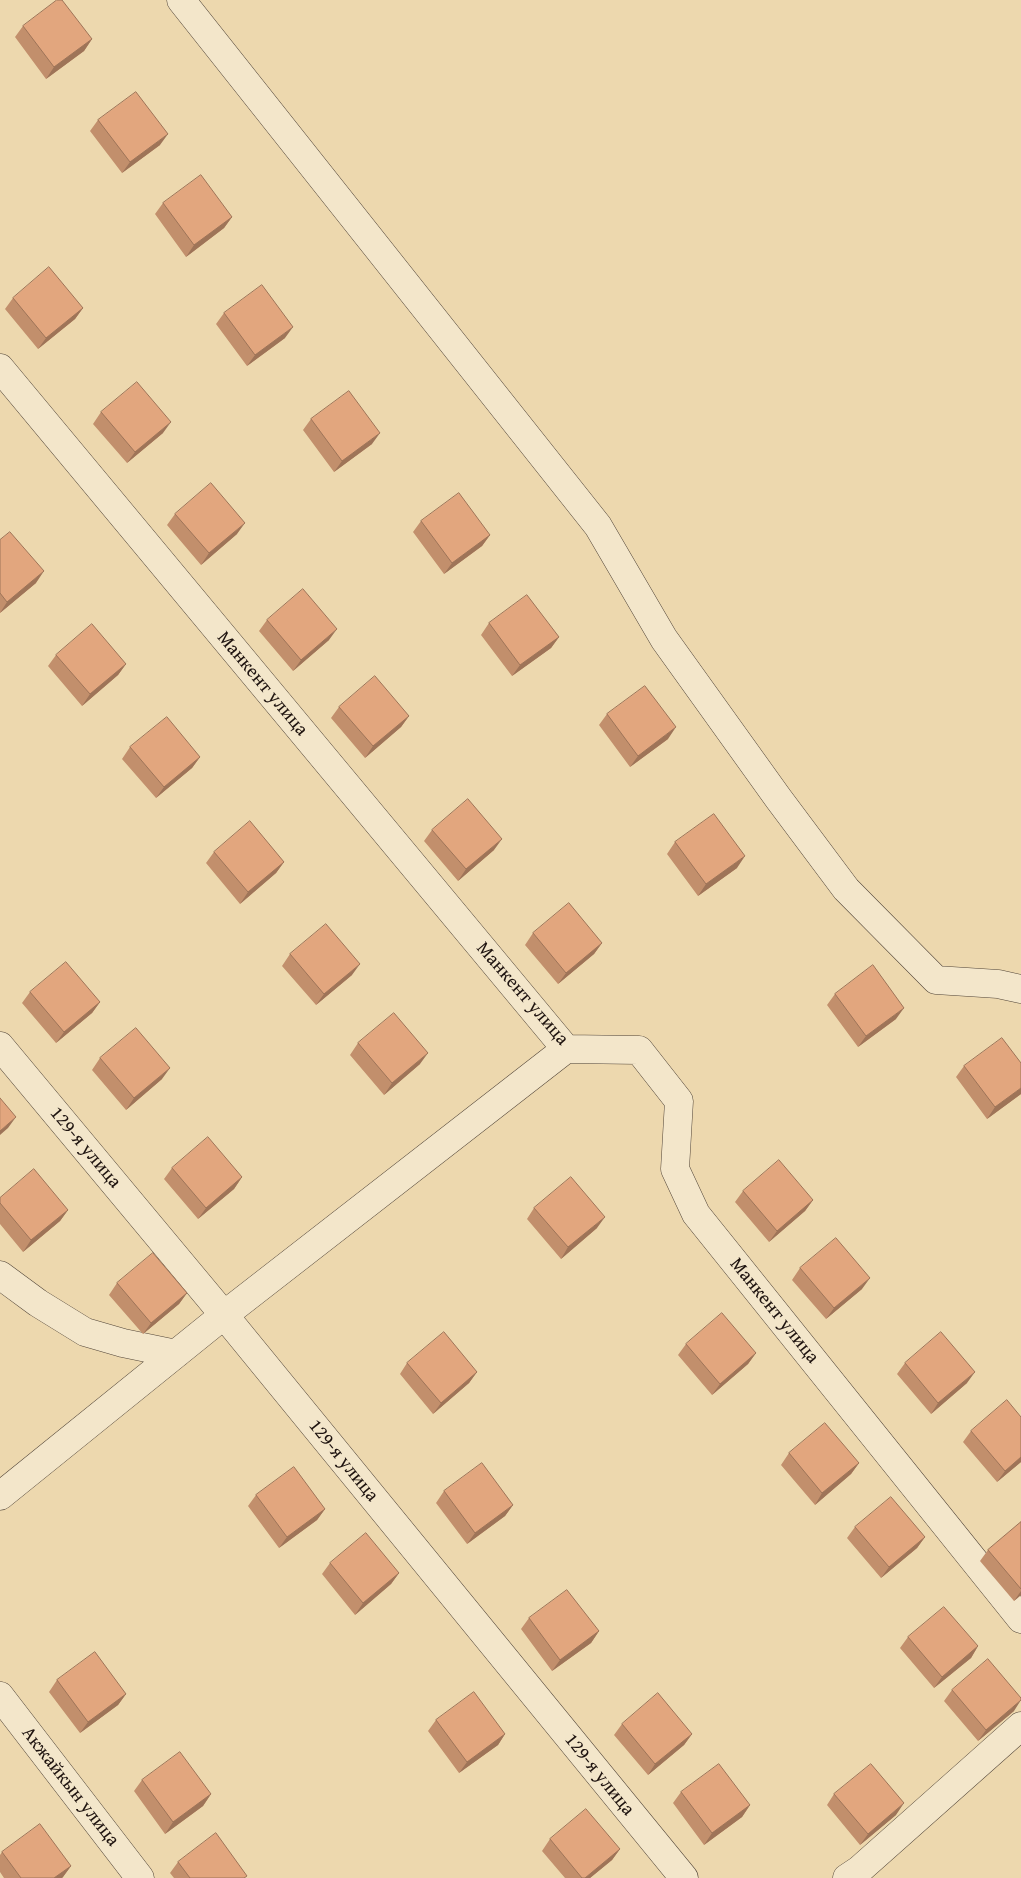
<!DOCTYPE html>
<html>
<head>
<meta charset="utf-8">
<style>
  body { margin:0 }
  canvas { display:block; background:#edd8ae }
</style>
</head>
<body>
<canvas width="1021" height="1878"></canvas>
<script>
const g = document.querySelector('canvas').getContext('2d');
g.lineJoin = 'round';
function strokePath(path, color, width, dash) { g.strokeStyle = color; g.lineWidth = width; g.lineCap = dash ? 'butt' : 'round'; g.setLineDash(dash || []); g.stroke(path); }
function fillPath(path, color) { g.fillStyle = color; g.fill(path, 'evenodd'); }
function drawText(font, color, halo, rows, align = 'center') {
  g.font = font + ' "Gentium Book Plus",serif'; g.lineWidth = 4; g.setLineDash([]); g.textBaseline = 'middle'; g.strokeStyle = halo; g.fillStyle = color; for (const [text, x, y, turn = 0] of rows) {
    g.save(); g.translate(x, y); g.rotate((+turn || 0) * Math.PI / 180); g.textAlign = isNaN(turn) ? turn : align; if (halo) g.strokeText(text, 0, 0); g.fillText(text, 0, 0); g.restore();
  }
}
const minor = new Path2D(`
  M 181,0 L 598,526 L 664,639 L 778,798 L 846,889 L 936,980 L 998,984 L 1021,989
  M 0,368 L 566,1049 L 639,1050 L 679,1101 L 675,1169 L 696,1214 L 1021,1619
  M 0,1046 L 224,1315 L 684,1878
  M 0,1275 L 38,1303 L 85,1332 L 123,1343 L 176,1354
  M 0,1496 L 224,1315 L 566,1049
  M 0,1696 L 140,1878
  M 847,1878 L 859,1870 L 1021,1726`);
strokePath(minor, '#524538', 29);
strokePath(minor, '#f3e6ca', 28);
fillPath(new Path2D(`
  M 23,26 L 92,39 L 84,51 L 46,79 L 15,37 Z
  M 98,120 L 160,145 L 122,173 L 90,131 Z
  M 163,203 L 232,217 L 224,228 L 186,257 L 155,214 Z
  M 13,298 L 83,308 L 75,319 L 38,349 L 5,309 Z
  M 224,313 L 285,338 L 247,366 L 216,324 Z
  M 101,412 L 163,433 L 127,463 L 93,424 Z
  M 311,419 L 372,444 L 334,472 L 303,430 Z
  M 175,514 L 237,534 L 201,565 L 167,525 Z
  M 421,521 L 490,535 L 482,546 L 444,574 L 413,532 Z
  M 0,540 L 36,583 L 0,613 Z
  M 267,620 L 329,640 L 293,671 L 259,631 Z
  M 489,623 L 559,637 L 551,648 L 512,676 L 481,635 Z
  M 56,655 L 126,664 L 118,675 L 82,706 L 48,666 Z
  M 339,707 L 409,716 L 401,727 L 365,758 L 331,718 Z
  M 607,714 L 668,739 L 630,767 L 599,725 Z
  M 130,747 L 200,757 L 192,768 L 156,798 L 122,759 Z
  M 432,830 L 494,850 L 458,881 L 424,841 Z
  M 675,842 L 737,868 L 698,896 L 667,854 Z
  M 214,852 L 284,862 L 276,873 L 240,904 L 206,863 Z
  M 533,933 L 602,943 L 594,954 L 558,984 L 525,945 Z
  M 290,954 L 352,975 L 316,1005 L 282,966 Z
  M 30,992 L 100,1002 L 92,1013 L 56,1043 L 22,1003 Z
  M 835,994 L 896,1019 L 858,1047 L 827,1005 Z
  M 358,1043 L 420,1064 L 384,1095 L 350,1055 Z
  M 100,1058 L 162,1079 L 126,1110 L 92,1070 Z
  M 964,1066 L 1021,1094 L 987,1119 L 956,1077 Z
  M 172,1168 L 242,1177 L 234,1189 L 198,1219 L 164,1179 Z
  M 743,1191 L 813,1200 L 805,1211 L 769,1242 L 735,1202 Z
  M 0,1198 L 68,1210 L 60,1221 L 23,1252 L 0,1224 Z
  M 534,1208 L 597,1228 L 561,1259 L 527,1219 Z
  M 800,1268 L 862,1289 L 826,1319 L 792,1280 Z
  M 117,1283 L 187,1293 L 179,1304 L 143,1334 L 109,1295 Z
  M 686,1344 L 756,1353 L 748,1364 L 712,1395 L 678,1355 Z
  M 407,1363 L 477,1372 L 469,1383 L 433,1414 L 400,1374 Z
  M 905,1363 L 967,1383 L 931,1414 L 897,1374 Z
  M 1021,1417 L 1021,1462 L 997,1482 L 963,1442 L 971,1431 Z
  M 789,1453 L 859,1463 L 851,1474 L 815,1505 L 781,1465 Z
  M 444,1491 L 513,1505 L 505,1516 L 467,1544 L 436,1503 Z
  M 256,1495 L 325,1509 L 317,1520 L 279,1548 L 248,1506 Z
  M 1021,1522 L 1021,1595 L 1014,1601 L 980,1561 L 988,1550 Z
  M 855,1527 L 925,1537 L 917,1548 L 881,1578 L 847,1538 Z
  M 330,1563 L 399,1573 L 391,1584 L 355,1615 L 322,1574 Z
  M 529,1618 L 599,1631 L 591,1643 L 552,1671 L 521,1629 Z
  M 908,1637 L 978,1646 L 971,1658 L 934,1688 L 900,1648 Z
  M 57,1680 L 126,1694 L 118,1705 L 80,1733 L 49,1692 Z
  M 952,1690 L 1014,1711 L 978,1741 L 944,1701 Z
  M 436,1720 L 505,1734 L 498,1745 L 459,1773 L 428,1731 Z
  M 622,1724 L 692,1734 L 684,1745 L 648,1775 L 614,1735 Z
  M 142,1780 L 211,1794 L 203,1806 L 165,1834 L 134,1791 Z
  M 681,1792 L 750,1805 L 742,1817 L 704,1845 L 673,1803 Z
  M 834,1794 L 896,1815 L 860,1845 L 827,1805 Z
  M 550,1839 L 620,1849 L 612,1860 L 590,1878 L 565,1878 L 542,1851 Z
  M 2,1852 L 71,1866 L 62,1878 L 4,1878 L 0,1872 L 0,1855 Z
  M 178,1862 L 246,1878 L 174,1878 L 170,1873 Z`), '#c28f6c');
fillPath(new Path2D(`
  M 92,39 L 84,51 L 46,79 L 54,67 Z
  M 168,134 L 160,145 L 122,173 L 130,162 Z
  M 232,217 L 224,228 L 186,257 L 194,245 Z
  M 83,308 L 75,319 L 38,349 L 46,338 Z
  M 293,327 L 285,338 L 247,366 L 255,355 Z
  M 171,422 L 163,433 L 127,463 L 135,452 Z
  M 380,433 L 372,444 L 334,472 L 342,461 Z
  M 245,523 L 237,534 L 201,565 L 209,553 Z
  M 490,535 L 482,546 L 444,574 L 452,563 Z
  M 44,571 L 36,583 L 0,613 L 7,602 Z
  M 337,629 L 329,640 L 293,671 L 301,660 Z
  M 559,637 L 551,648 L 512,676 L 520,665 Z
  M 126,664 L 118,675 L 82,706 L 90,694 Z
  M 409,716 L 401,727 L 365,758 L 373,746 Z
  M 676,727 L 668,739 L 630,767 L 638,756 Z
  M 200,757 L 192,768 L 156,798 L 164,787 Z
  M 502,839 L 494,850 L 458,881 L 466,869 Z
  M 745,856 L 737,868 L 698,896 L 706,884 Z
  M 284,862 L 276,873 L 240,904 L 248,892 Z
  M 602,943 L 594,954 L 558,984 L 566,973 Z
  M 360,964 L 352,975 L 316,1005 L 324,994 Z
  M 100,1002 L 92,1013 L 56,1043 L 64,1032 Z
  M 904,1008 L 896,1019 L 858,1047 L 866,1036 Z
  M 428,1053 L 420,1064 L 384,1095 L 392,1083 Z
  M 170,1068 L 162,1079 L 126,1110 L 134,1098 Z
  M 1021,1088 L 1021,1094 L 987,1119 L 995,1107 Z
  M 16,1117 L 8,1128 L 0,1135 L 0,1131 Z
  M 242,1177 L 234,1189 L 198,1219 L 206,1208 Z
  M 813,1200 L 805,1211 L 769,1242 L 777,1231 Z
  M 68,1210 L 60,1221 L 23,1252 L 31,1240 Z
  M 605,1217 L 597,1228 L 561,1259 L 568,1247 Z
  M 870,1278 L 862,1289 L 826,1319 L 834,1308 Z
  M 187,1293 L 179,1304 L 143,1334 L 151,1323 Z
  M 756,1353 L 748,1364 L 712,1395 L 720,1384 Z
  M 477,1372 L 469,1383 L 433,1414 L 441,1403 Z
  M 975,1372 L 967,1383 L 931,1414 L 938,1403 Z
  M 1021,1457 L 1021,1462 L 997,1482 L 1005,1471 Z
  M 859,1463 L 851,1474 L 815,1505 L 822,1493 Z
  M 513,1505 L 505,1516 L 467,1544 L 475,1533 Z
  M 325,1509 L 317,1520 L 279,1548 L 287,1537 Z
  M 925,1537 L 917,1548 L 881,1578 L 889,1567 Z
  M 399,1573 L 391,1584 L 355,1615 L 363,1603 Z
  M 1021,1591 L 1021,1595 L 1014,1601 Z
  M 599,1631 L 591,1643 L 552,1671 L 560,1660 Z
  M 978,1646 L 971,1658 L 934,1688 L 942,1677 Z
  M 126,1694 L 118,1705 L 80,1733 L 88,1722 Z
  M 1021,1700 L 1014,1711 L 978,1741 L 986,1730 Z
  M 505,1734 L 498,1745 L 459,1773 L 467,1762 Z
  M 692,1734 L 684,1745 L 648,1775 L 655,1764 Z
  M 211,1794 L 203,1806 L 165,1834 L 173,1822 Z
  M 904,1803 L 896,1815 L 860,1845 L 868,1834 Z
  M 750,1805 L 742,1817 L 704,1845 L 712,1833 Z
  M 620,1849 L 612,1860 L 590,1878 L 585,1878 Z
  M 71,1866 L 63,1877 L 62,1878 L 54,1878 Z`), '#9e7458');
const building = new Path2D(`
  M 57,0 L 62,0 L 92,39 L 54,67 L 23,26 Z
  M 136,92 L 168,134 L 130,162 L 98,120 Z
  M 201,175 L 232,217 L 194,245 L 163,203 Z
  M 49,267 L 83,308 L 46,338 L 13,298 Z
  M 262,285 L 293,327 L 255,355 L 224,313 Z
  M 137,382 L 171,422 L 135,452 L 101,412 Z
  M 349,391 L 380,433 L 342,461 L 311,419 Z
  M 211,483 L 245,523 L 209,553 L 175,514 Z
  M 459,493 L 490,535 L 452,563 L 421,521 Z
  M 10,532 L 44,571 L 7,602 L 0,593 L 0,540 Z
  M 303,589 L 337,629 L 301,660 L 267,620 Z
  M 527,595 L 559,637 L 520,665 L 489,623 Z
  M 92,624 L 126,664 L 90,694 L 56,655 Z
  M 375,676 L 409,716 L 373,746 L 339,707 Z
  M 645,686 L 676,727 L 638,756 L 607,714 Z
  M 167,717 L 200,757 L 164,787 L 130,747 Z
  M 468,799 L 502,839 L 466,869 L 432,830 Z
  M 714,814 L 745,856 L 706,884 L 675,842 Z
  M 250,821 L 284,862 L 248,892 L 214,852 Z
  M 569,903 L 602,943 L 566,973 L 533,933 Z
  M 326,924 L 360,964 L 324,994 L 290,954 Z
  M 66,962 L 100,1002 L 64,1032 L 30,992 Z
  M 873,965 L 904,1008 L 866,1036 L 835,994 Z
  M 394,1013 L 428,1053 L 392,1083 L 358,1043 Z
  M 136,1028 L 170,1068 L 134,1098 L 100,1058 Z
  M 1002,1038 L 1021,1063 L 1021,1088 L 995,1107 L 964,1066 Z
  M 0,1098 L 16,1117 L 0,1131 Z
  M 208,1137 L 242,1177 L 206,1208 L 172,1168 Z
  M 779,1160 L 813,1200 L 777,1231 L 743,1191 Z
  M 34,1169 L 68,1210 L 31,1240 L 0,1203 L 0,1198 Z
  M 571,1177 L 605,1217 L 568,1247 L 534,1208 Z
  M 836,1238 L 870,1278 L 834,1308 L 800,1268 Z
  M 153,1253 L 187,1293 L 151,1323 L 117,1283 Z
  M 722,1313 L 756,1353 L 720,1384 L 686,1344 Z
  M 444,1332 L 477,1372 L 441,1403 L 407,1363 Z
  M 941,1332 L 975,1372 L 938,1403 L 905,1363 Z
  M 1007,1400 L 1021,1417 L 1021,1457 L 1005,1471 L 971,1431 Z
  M 825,1423 L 859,1463 L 822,1493 L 789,1453 Z
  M 482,1463 L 513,1505 L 475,1533 L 444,1491 Z
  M 294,1467 L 325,1509 L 287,1537 L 256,1495 Z
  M 891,1497 L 925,1537 L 889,1567 L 855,1527 Z
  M 1021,1522 L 1021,1589 L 988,1550 Z
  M 366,1533 L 399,1573 L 363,1603 L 330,1563 Z
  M 567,1590 L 599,1631 L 560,1660 L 529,1618 Z
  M 944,1607 L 978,1646 L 942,1677 L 908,1637 Z
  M 95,1652 L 126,1694 L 88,1722 L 57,1680 Z
  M 988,1659 L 1021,1698 L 1021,1700 L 986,1730 L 952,1690 Z
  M 474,1692 L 505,1734 L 467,1762 L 436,1720 Z
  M 658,1693 L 692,1734 L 655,1764 L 622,1724 Z
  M 180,1752 L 211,1794 L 173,1822 L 142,1780 Z
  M 719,1764 L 750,1805 L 712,1833 L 681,1792 Z
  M 871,1764 L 904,1803 L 868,1834 L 834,1794 Z
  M 586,1809 L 620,1849 L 585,1878 L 582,1878 L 550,1839 Z
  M 40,1824 L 71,1866 L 54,1878 L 21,1878 L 2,1852 Z
  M 216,1833 L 247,1876 L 244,1878 L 190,1878 L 178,1862 Z`);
fillPath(building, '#e2a67e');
strokePath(building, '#9e7458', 1);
drawText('19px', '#1f1410', '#f3e6ca', [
  ["Манкент улица",262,684,50],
  ["Манкент улица",522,994,49],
  ["129-я улица",85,1148,50],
  ["Манкент улица",774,1311,51],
  ["129-я улица",343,1461,51],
  ["129-я улица",599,1775,51],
  ["Акжайкын улица",70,1787,52]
]);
</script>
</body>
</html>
